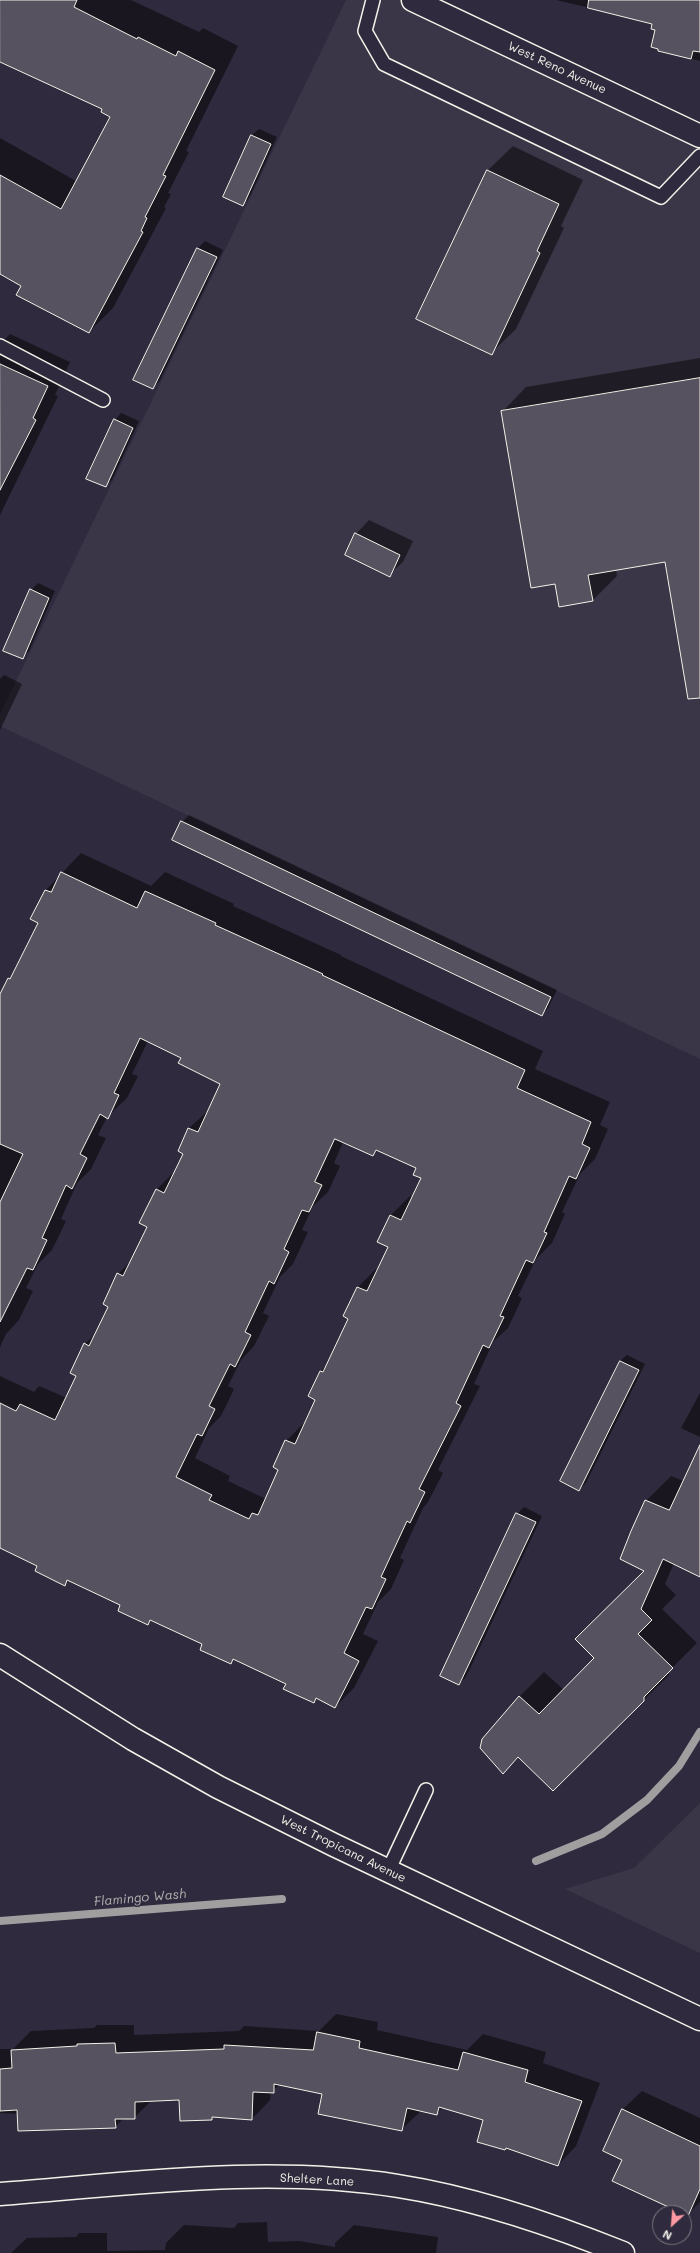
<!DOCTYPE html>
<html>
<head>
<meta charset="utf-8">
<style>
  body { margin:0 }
  #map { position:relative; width:700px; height:2253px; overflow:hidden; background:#2f2a3d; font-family:Mali,sans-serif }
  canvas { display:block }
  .north { position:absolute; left:652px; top:2205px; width:40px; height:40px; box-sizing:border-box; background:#2f2a3d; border:1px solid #7e7a81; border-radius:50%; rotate:206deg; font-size:11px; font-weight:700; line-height:16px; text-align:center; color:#f4f1e8 }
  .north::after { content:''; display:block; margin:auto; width:14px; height:18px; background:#ff9aa2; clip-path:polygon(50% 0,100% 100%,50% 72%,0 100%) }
</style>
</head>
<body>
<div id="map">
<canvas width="700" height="2253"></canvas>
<div class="north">N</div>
</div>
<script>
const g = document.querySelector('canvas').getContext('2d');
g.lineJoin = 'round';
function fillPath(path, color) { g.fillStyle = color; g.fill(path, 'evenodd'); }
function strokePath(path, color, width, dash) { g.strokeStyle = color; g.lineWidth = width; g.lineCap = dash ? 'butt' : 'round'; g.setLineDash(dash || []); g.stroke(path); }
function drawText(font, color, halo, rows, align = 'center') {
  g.font = font + ' Mali,sans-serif'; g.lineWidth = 3; g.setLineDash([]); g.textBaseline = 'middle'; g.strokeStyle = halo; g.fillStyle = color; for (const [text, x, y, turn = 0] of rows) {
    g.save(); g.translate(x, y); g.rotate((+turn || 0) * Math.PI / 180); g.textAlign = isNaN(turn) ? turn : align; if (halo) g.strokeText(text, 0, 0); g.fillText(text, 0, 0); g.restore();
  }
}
fillPath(new Path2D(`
  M 346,0 L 413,0 L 700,136 L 700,1059 L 0,726 L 0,714 Z
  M 700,1803 L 700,1953 L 565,1889 L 634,1868 Z`), '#3b3647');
fillPath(new Path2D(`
  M 0,0 L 131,0 L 199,32 L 203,28 L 238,46 L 186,151 L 189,152 L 168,193 L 171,194 L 164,207 L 166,208 L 113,308 L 89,332 L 22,285 L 0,273 L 0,138 L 76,181 L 111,116 L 104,109 L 0,59 Z
  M 556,0 L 700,0 L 700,61 L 659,50 L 657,29 L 654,23 Z
  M 259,129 L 277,137 L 249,198 L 242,205 L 224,196 L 252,135 Z
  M 513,146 L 583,180 L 561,226 L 564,228 L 516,329 L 491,353 L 417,318 L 488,170 Z
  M 205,241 L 223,250 L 159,382 L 152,388 L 134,379 L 198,248 Z
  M 10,334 L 70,362 L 55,395 L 58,396 L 0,515 L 0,344 Z
  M 700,358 L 700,678 L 665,561 L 616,569 L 617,576 L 593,600 L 556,582 L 502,412 L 526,387 Z
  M 121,413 L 139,421 L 112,480 L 105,486 L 115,420 Z
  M 369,520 L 413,541 L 403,562 L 389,575 L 356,534 Z
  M 38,583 L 55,591 L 29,651 L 22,658 L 31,590 Z
  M 4,675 L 22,684 L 0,730 L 0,679 Z
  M 189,815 L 557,990 L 548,1008 L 541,1015 L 182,822 Z
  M 81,853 L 151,886 L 165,872 L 234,904 L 233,906 L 341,955 L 341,956 L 543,1051 L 535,1069 L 610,1102 L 600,1125 L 608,1129 L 595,1159 L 580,1174 L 562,1212 L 565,1214 L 552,1243 L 536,1259 L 518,1296 L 522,1298 L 508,1328 L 493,1342 L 474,1384 L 480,1386 L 438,1470 L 443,1473 L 428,1502 L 423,1508 L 400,1558 L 404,1560 L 391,1589 L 378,1602 L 363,1634 L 378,1641 L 354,1688 L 335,1707 L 318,1698 L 313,1702 L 287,1684 L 235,1658 L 231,1663 L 204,1644 L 152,1620 L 148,1624 L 122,1605 L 69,1580 L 64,1585 L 39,1566 L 0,1547 L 0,1376 L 34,1392 L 39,1386 L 67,1398 L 78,1376 L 85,1344 L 98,1331 L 110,1307 L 118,1274 L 132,1260 L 148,1226 L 141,1223 L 157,1189 L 176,1170 L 184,1154 L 179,1151 L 189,1128 L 209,1110 L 222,1083 L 183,1057 L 148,1041 L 132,1074 L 138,1076 L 127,1098 L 107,1117 L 98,1135 L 106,1138 L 91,1169 L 77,1183 L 61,1219 L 66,1221 L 52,1250 L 38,1264 L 26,1288 L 33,1291 L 19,1320 L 6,1334 L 0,1347 L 0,998 L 39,922 L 32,919 L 46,890 ZM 343,1142 L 373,1155 L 378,1150 L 417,1168 L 422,1178 L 413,1197 L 410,1196 L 391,1215 L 379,1241 L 389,1246 L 378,1269 L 377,1268 L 358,1287 L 344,1315 L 350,1318 L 329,1363 L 321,1371 L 309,1396 L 316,1399 L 305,1422 L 286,1441 L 280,1469 L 266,1499 L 228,1481 L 230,1476 L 195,1458 L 209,1428 L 221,1416 L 234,1389 L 228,1386 L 241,1360 L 254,1346 L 269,1316 L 263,1313 L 280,1277 L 293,1264 L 308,1232 L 302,1230 L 313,1206 L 328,1192 L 340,1166 L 334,1163 Z
  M 627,1355 L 645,1364 L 586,1483 L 579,1490 L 620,1361 Z
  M 700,1393 L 700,1437 L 681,1428 Z
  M 700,1447 L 700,1576 L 674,1563 L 665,1584 L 676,1595 L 662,1609 L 697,1643 L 668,1672 L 669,1675 L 553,1790 L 519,1757 L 503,1772 L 483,1740 L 520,1696 L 544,1672 L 564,1690 L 595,1658 L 645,1571 L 646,1501 L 671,1476 L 684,1481 Z
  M 524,1507 L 542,1516 L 466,1677 L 459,1684 L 517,1514 Z
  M 336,2014 L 378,2022 L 377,2030 L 467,2050 L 483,2034 L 546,2052 L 543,2063 L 600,2083 L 576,2146 L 558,2165 L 485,2120 L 443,2107 L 437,2114 L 421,2111 L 402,2129 L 324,2093 L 281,2084 L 271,2092 L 270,2100 L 252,2119 L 214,2116 L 211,2119 L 180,2099 L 152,2100 L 134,2118 L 124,2118 L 115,2127 L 18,2114 L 0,2113 L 0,2049 L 13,2049 L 31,2031 L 94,2028 L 97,2025 L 134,2025 L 134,2035 L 239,2031 L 244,2026 L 319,2031 Z
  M 642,2091 L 700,2118 L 700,2202 L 688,2214 L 623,2159 L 604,2151 L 623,2109 Z
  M 267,2222 L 268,2242 L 299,2241 L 335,2247 L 335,2243 L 354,2225 L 438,2237 L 436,2253 L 11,2253 L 27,2238 L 76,2237 L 79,2233 L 107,2233 L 107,2251 L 165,2250 L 166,2243 L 184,2225 L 234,2228 L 238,2223 Z`), '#0007');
strokePath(new Path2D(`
  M 536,1861 L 602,1834 L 647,1800 L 679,1766 L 700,1732
  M 0,1921 L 282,1899`), '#a19ea0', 8);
const building = new Path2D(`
  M 0,0 L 77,0 L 74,7 L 137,39 L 138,37 L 176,56 L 178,51 L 215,70 L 163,175 L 166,176 L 145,217 L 147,218 L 141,231 L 143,232 L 89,333 L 16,295 L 21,286 L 0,274 L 0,175 L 61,209 L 110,117 L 101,112 L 102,109 L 0,62 Z
  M 589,0 L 700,0 L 700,52 L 693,51 L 691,59 L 658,51 L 658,49 L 651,47 L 655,30 L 651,29 L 652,24 L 588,8 Z
  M 251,135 L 271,144 L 243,206 L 223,197 Z
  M 487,170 L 559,204 L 537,251 L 540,253 L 492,355 L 416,319 Z
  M 197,248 L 217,257 L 153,389 L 133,380 Z
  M 0,364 L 48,386 L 33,418 L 36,420 L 0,490 Z
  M 700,378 L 700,698 L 688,699 L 665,562 L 588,575 L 593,601 L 559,607 L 555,584 L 531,588 L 501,411 Z
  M 114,419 L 133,428 L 106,487 L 86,479 Z
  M 355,533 L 400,555 L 390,577 L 345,555 Z
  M 30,589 L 49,598 L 23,659 L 3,651 Z
  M 181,821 L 551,997 L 542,1016 L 172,840 Z
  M 61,872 L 137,908 L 145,891 L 216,923 L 215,925 L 323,974 L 322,975 L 525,1070 L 517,1088 L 591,1122 L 582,1144 L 590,1148 L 576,1179 L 569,1176 L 544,1232 L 547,1233 L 533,1263 L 526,1260 L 500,1316 L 504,1317 L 489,1348 L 483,1345 L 456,1403 L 461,1406 L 419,1489 L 425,1492 L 410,1523 L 407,1521 L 381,1577 L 386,1579 L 372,1609 L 366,1607 L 344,1653 L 359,1661 L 335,1708 L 316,1698 L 314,1703 L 283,1689 L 286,1684 L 233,1659 L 231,1664 L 200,1650 L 202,1644 L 150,1620 L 148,1625 L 118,1611 L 120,1605 L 67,1580 L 65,1586 L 35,1571 L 37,1566 L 0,1548 L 0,1403 L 16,1411 L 20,1404 L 55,1420 L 76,1376 L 70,1373 L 84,1343 L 89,1346 L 108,1307 L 103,1304 L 117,1273 L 123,1276 L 147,1227 L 139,1223 L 156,1189 L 164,1193 L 183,1154 L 178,1151 L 188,1128 L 198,1132 L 220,1084 L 178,1063 L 181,1058 L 140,1038 L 114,1093 L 119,1095 L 108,1119 L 100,1114 L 80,1154 L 87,1158 L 72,1189 L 66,1185 L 42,1238 L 47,1240 L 33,1270 L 27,1268 L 0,1322 L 0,1202 L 23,1154 L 0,1144 L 0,994 L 8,978 L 10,979 L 38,923 L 30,919 L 45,890 L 51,892 ZM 335,1139 L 373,1156 L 376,1150 L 416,1168 L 413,1175 L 421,1178 L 401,1220 L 390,1215 L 377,1242 L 388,1247 L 367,1291 L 357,1287 L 343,1316 L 348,1319 L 323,1372 L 320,1371 L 308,1396 L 315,1400 L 295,1444 L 285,1440 L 273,1467 L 278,1470 L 258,1515 L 252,1513 L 249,1519 L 209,1500 L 212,1495 L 176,1477 L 197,1434 L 202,1436 L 215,1409 L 209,1406 L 230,1364 L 235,1367 L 251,1335 L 245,1332 L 269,1281 L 274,1284 L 289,1252 L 284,1249 L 302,1210 L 309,1212 L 322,1185 L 315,1182 Z
  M 620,1361 L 639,1370 L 579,1491 L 560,1481 Z
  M 700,1445 L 700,1577 L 663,1559 L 641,1609 L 652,1620 L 638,1634 L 673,1668 L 644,1697 L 644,1701 L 553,1791 L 518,1757 L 503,1774 L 480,1748 L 482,1739 L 519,1696 L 539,1714 L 594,1658 L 575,1639 L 644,1571 L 620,1559 L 631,1531 L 645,1500 L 669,1510 Z
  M 516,1513 L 536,1522 L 459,1685 L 440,1676 Z
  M 317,2032 L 360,2041 L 359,2048 L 458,2070 L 463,2052 L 528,2070 L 525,2082 L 582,2101 L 558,2166 L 506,2148 L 505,2150 L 477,2142 L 483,2120 L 439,2107 L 437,2115 L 407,2108 L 402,2131 L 318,2114 L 322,2094 L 274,2084 L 274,2093 L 253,2092 L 252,2120 L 212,2117 L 212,2120 L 180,2121 L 179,2100 L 135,2102 L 135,2119 L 115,2119 L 116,2128 L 18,2131 L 17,2110 L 0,2111 L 0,2069 L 12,2068 L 11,2050 L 77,2046 L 77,2044 L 115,2043 L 116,2053 L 224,2049 L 224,2045 L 313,2050 Z
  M 622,2109 L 700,2146 L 700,2189 L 688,2216 L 612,2181 L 622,2160 L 603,2151 Z`);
fillPath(building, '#56525f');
strokePath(building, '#f4f1e8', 1);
const service = new Path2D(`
  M 373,0 L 365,31 L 384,64 L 661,197 L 700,156
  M 0,346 L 103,400
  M 388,1871 L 426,1790`);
const minor = new Path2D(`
  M 413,0 L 700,136
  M 0,2194 C 131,2184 267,2165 398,2186 C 475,2198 551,2224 623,2253`);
const primary = new Path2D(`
  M 0,1655 L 133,1739 L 218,1787 L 334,1845 L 700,2019`);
strokePath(service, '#f4f1e8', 16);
strokePath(minor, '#f4f1e8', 25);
strokePath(primary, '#f4f1e8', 25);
strokePath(service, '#2f2a3d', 13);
strokePath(minor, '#2f2a3d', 22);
strokePath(primary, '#2f2a3d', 22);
drawText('12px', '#f4f1e8', '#2f2a3d', [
  ["West Reno Avenue",557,68,25],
  ["West Tropicana Avenue",343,1849,26],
  ["Shelter Lane",317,2180,3]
]);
drawText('italic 13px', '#b6b2b2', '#2f2a3d', [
  ["Flamingo Wash",140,1898,-5]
]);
</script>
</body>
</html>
